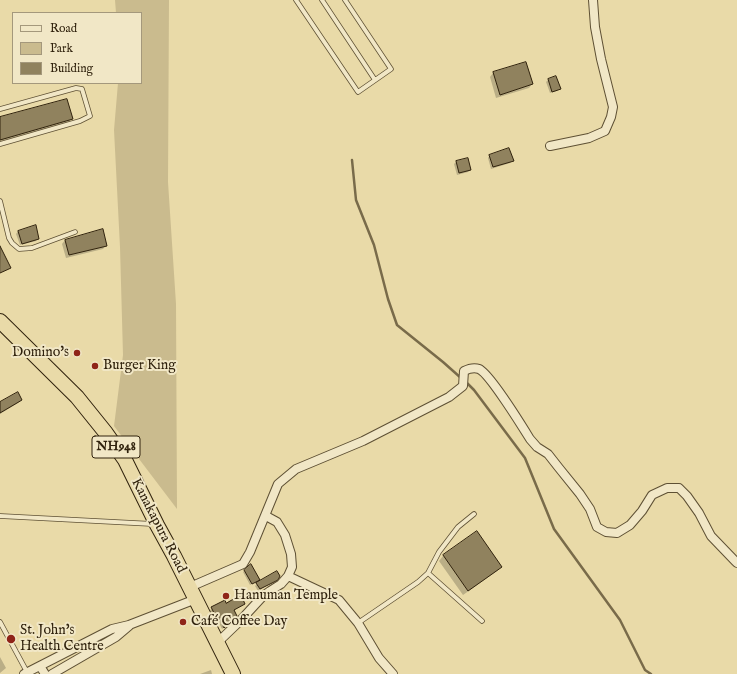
<!DOCTYPE html>
<html>
<head>
<meta charset="utf-8">
<style>
  body { margin:0 }
  #map { position:relative; width:737px; height:674px; overflow:hidden; background:#e9daa8; font-family:"IM FELL English",serif }
  canvas { display:block }
  .legend { position:absolute; left:12px; top:12px; width:130px; height:72px; box-sizing:border-box; background:#f1e7c6; border:1px solid #a4987c; margin:0; padding:5px 7px; list-style:none; font-size:12px; color:#30220d }
  .legend li { display:flex; align-items:center; gap:8px; height:20px }
  .legend b { width:20px; border:1px solid #a4987c }
</style>
</head>
<body>
<div id="map">
<canvas width="737" height="674"></canvas>
<ul class="legend">
<li><b style="height:5px;background:#f1e7c6"></b>Road</li>
<li><b style="height:11px;background:#cabb8e"></b>Park</li>
<li><b style="height:11px;background:#90825e"></b>Building</li>
</ul>
</div>
<script>
const g = document.querySelector('canvas').getContext('2d');
g.lineJoin = 'round';
function fillPath(path, color) { g.fillStyle = color; g.fill(path, 'evenodd'); }
function strokePath(path, color, width, dash) { g.strokeStyle = color; g.lineWidth = width; g.lineCap = dash ? 'butt' : 'round'; g.setLineDash(dash || []); g.stroke(path); }
function drawText(font, color, halo, rows, align = 'center') {
  g.font = font + ' "IM FELL English",serif'; g.lineWidth = 4; g.setLineDash([]); g.textBaseline = 'middle'; g.strokeStyle = halo; g.fillStyle = color; for (const [text, x, y, turn = 0] of rows) {
    g.save(); g.translate(x, y); g.rotate((+turn || 0) * Math.PI / 180); g.textAlign = isNaN(turn) ? turn : align; if (halo) g.strokeText(text, 0, 0); g.fillText(text, 0, 0); g.restore();
  }
}
fillPath(new Path2D(`
  M 115,0 L 169,0 L 168,182 L 176,304 L 177,509 L 114,426 L 123,355 L 120,247 L 114,130 L 118,83 L 141,83 L 141,13 L 116,13 Z`), '#cabb8e');
fillPath(new Path2D(`
  M 526,63 L 532,84 L 529,88 L 496,98 L 490,77 L 493,73 Z
  M 548,80 L 559,89 L 557,91 L 550,93 L 546,82 Z
  M 0,118 L 72,119 L 64,126 L 0,145 Z
  M 490,155 L 512,161 L 510,163 L 491,169 L 488,158 Z
  M 456,162 L 470,170 L 468,172 L 457,175 L 454,164 Z
  M 18,231 L 38,238 L 36,241 L 20,245 L 16,234 Z
  M 65,240 L 106,245 L 103,249 L 66,258 L 62,244 Z
  M 21,400 L 18,403 L 0,414 L 0,403 Z
  M 477,532 L 501,566 L 497,571 L 463,595 L 439,561 L 443,556 Z
  M 245,570 L 256,582 L 250,585 L 243,572 Z
  M 274,581 L 258,591 L 255,586 L 257,584 Z
  M 224,601 L 226,604 L 244,604 L 234,610 L 236,615 L 232,620 L 228,622 L 227,625 L 222,629 L 215,615 L 213,616 L 210,610 Z
  M 0,657 L 6,668 L 0,673 Z
  M 211,670 L 212,674 L 200,674 Z`), '#0003');
strokePath(new Path2D(`
  M 352,160 L 356,200 L 374,245 L 388,299 L 397,325 L 443,362 L 461,378
  M 465,381 L 474,390 L 525,458 L 554,529 L 620,620 L 645,670 L 651,674`), '#796b4a', 2.5);
const building = new Path2D(`
  M 526,62 L 533,84 L 500,95 L 493,72 Z
  M 556,76 L 561,89 L 552,92 L 548,79 Z
  M 67,99 L 73,119 L 0,140 L 0,117 Z
  M 509,148 L 514,161 L 493,167 L 489,155 Z
  M 468,158 L 471,170 L 459,173 L 456,161 Z
  M 36,225 L 39,239 L 22,244 L 18,231 Z
  M 103,229 L 107,246 L 69,255 L 65,240 Z
  M 0,246 L 11,268 L 0,273 Z
  M 18,392 L 22,400 L 0,413 L 0,402 Z
  M 477,531 L 502,567 L 468,591 L 443,555 Z
  M 251,564 L 260,580 L 252,584 L 244,570 Z
  M 277,571 L 280,576 L 278,580 L 260,589 L 256,583 Z
  M 241,595 L 245,604 L 234,610 L 237,616 L 235,618 L 229,621 L 230,623 L 224,628 L 217,614 L 215,615 L 211,607 L 225,600 L 226,603 Z`);
fillPath(building, '#90825e');
strokePath(building, '#30220d', 1);
const lane = new Path2D(`
  M 296,0 L 358,92 L 391,69 L 345,0
  M 322,0 L 375,80
  M 0,109 L 76,88 L 82,89 L 90,116 L 80,121 L 0,144
  M 0,201 L 9,238 L 12,243 L 19,249 L 32,248 L 75,232
  M 0,516 L 153,524
  M 428,573 L 482,621
  M 0,622 L 27,672
  M 358,623 L 418,582 L 428,573 L 439,552 L 458,527 L 474,514`);
const street = new Path2D(`
  M 550,146 L 589,138 L 605,131 L 611,117 L 613,107 L 601,59 L 595,27 L 593,0
  M 288,576 L 339,600 L 358,623 L 379,658 L 393,674
  M 190,587 L 243,564 L 250,552 L 278,484 L 296,469 L 363,441 L 449,397 L 463,386 L 464,371 C 468,369 474,367 479,369 C 489,373 522,426 530,439 L 537,447 L 548,454 L 559,468 L 580,494 L 590,509 L 597,527 L 606,532 L 617,533 L 630,525 L 642,511 L 652,495 L 667,488 L 679,488 L 687,496 L 699,513 L 711,536 L 735,561 L 737,563
  M 217,643 L 240,621 L 263,596 L 270,591 L 281,584 L 288,576 L 292,567 L 291,554 L 285,535 L 277,522 L 266,516
  M 40,666 L 45,674
  M 24,674 L 112,629 L 129,625 L 196,599
  M 52,674 L 116,637 L 129,626`);
const highway = new Path2D(`
  M 0,321 L 77,397 L 106,433 L 125,460 L 157,525 L 174,556 L 233,674`);
strokePath(lane, '#5e5034', 5.5);
strokePath(street, '#5e5034', 10);
strokePath(highway, '#30220d', 16);
strokePath(lane, '#f1e7c6', 4);
strokePath(street, '#f1e7c6', 8);
strokePath(highway, '#e9daa8', 14);
for (const [x, y, r, color] of [
  [77,353,4,"#8f2418"],
  [95,366,4,"#8f2418"],
  [226,596,4,"#8f2418"],
  [183,622,4,"#8f2418"],
  [11,639,5,"#8f2418"]
]) { const dot = new Path2D(); dot.arc(x, y, r, 0, 2 * Math.PI); g.fillStyle = color; g.fill(dot); strokePath(dot, '#f1e7c6', 1.5); }
for (const [x, y, w] of [
  [116,447,48]
]) { const box = new Path2D(); box.roundRect(x - w / 2, y - 11, w, 22, 3); g.fillStyle = '#f1e7c6'; g.fill(box); strokePath(box, '#30220d', 1); }
drawText('bold 13px', '#30220d', null, [
  ["NH948",116,447]
]);
drawText('14px', '#30220d', '#f1e7c6', [
  ["Domino's",69,353,"right"],
  ["Burger King",103,366],
  ["Hanuman Temple",234,596],
  ["Café Coffee Day",191,622],
  ["St. John's",20,631],
  ["Health Centre",20,647]
], 'left');
drawText('14px', '#30220d', '#f1e7c6', [
  ["Kanakapura Road",158,526,63]
]);
</script>
</body>
</html>
